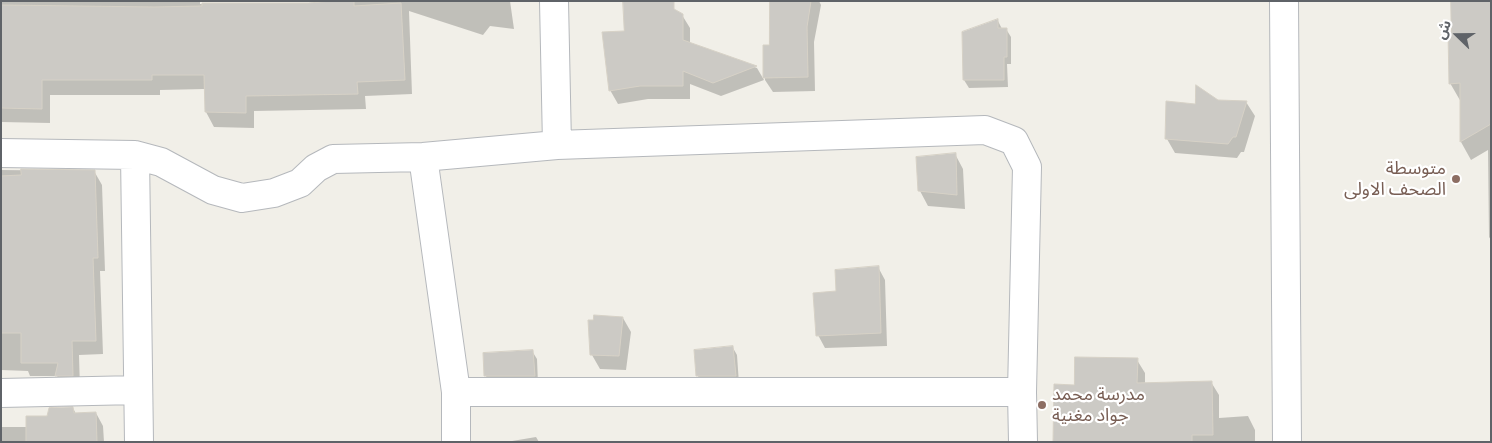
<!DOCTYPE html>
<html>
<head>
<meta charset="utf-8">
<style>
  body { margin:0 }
  #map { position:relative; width:1492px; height:443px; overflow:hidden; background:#f1efe8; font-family:Cabin,"Noto Sans Arabic",sans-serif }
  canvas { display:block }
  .frame { position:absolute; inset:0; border:2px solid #5f6368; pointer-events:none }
  .north { position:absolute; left:1432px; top:10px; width:50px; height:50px; -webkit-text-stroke:4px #fff; paint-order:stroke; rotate:292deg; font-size:14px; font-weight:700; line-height:20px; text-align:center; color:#5f6368 }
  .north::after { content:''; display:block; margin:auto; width:18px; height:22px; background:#5f6368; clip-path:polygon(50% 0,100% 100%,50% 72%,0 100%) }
</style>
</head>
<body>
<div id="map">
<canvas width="1492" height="443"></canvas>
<div class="frame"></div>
<div class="north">ش</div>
</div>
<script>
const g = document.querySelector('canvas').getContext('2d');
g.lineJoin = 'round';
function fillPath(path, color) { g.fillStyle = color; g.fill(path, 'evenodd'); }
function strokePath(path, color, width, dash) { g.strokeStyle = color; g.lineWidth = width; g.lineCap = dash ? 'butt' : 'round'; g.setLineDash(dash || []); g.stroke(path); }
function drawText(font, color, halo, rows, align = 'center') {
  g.font = font + ' Cabin,"Noto Sans Arabic",sans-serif'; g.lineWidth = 4.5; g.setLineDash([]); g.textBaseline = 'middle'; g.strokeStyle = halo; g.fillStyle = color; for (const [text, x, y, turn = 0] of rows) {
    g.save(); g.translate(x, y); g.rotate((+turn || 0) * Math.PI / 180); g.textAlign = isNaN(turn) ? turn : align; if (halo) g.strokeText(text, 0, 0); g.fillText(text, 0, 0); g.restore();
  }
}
fillPath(new Path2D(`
  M 1,1 L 200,1 L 200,4 L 308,5 L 325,3 L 325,1 L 510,1 L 514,29 L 490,26 L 483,35 L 409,11 L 412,94 L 365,96 L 366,109 L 254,111 L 254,128 L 214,127 L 206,112 L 205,89 L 160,90 L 160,95 L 50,95 L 50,123 L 1,122 Z
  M 771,1 L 819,1 L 821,5 L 814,42 L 815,91 L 773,92 L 765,80 L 764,46 L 770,46 Z
  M 1491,1 L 1491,240 L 1489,237 L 1488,150 L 1471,160 L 1461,142 L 1461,102 L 1450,83 L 1452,33 Z
  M 682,15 L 690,28 L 690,44 L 757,68 L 764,80 L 721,96 L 690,84 L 690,99 L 648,99 L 618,104 L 610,90 L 625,32 Z
  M 998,21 L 1002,29 L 1006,29 L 1011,37 L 1011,64 L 1007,64 L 1008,87 L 969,88 L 964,80 Z
  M 1218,101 L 1246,102 L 1255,116 L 1244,152 L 1241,152 L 1237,158 L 1175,153 L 1167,139 L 1196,106 Z
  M 955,154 L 963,169 L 965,209 L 928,206 L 920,191 Z
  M 1,170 L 94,171 L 102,185 L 105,271 L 100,271 L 103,354 L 79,355 L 80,389 L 64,389 L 57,376 L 30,376 L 28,371 L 1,370 Z
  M 878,267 L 885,280 L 887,346 L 825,348 L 818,335 L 838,292 Z
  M 623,318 L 631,332 L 626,370 L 600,369 L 592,355 Z
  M 733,348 L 737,355 L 739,384 L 702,384 L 698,376 Z
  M 532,351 L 537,359 L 538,384 L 490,384 L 486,376 L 484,354 Z
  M 1137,360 L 1145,373 L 1145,384 L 1211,382 L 1219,395 L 1219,418 L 1248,416 L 1255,430 L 1255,442 L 1054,442 L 1075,386 Z
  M 73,408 L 76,414 L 96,413 L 103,426 L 104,442 L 1,442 L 1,427 L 27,427 Z
  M 536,437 L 539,442 L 506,442 Z`), '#0003');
const building = new Path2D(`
  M 333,1 L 354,1 L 354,6 L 401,3 L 405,80 L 357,82 L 358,94 L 246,96 L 246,113 L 205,112 L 204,75 L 152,75 L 152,80 L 42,80 L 42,109 L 1,108 L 1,5 L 154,7 L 202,6 L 202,3 L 308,3 Z
  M 623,1 L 674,1 L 674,9 L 683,14 L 683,40 L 757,66 L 713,83 L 683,71 L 683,86 L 640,86 L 609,91 L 602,32 L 624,31 Z
  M 770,1 L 811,1 L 807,27 L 808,77 L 763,78 L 763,45 L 769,45 Z
  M 1451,1 L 1491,1 L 1491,124 L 1460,142 L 1460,83 L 1449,84 L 1448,32 L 1451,32 Z
  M 998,19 L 998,28 L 1007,28 L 1007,57 L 1004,57 L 1004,80 L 963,80 L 962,32 Z
  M 1196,85 L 1218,100 L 1247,101 L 1236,137 L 1233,137 L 1228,144 L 1165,139 L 1166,101 L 1195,104 Z
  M 956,153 L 957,195 L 918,191 L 916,157 Z
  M 21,169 L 95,170 L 98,258 L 93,258 L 96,341 L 72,341 L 73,376 L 55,376 L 58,363 L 21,363 L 21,333 L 1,333 L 1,176 L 21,175 Z
  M 879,266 L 881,333 L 816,336 L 813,293 L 836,291 L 835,270 Z
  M 594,315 L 623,317 L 619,356 L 590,355 L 588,320 L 593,320 Z
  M 733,346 L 736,376 L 696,376 L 694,350 Z
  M 533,350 L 535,376 L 484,376 L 483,353 Z
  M 1075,357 L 1138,358 L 1137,383 L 1212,381 L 1213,435 L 1192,435 L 1192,442 L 1053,442 L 1054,384 L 1074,385 Z
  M 73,407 L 74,413 L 96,412 L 97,442 L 26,442 L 26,416 L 47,416 L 49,408 Z`);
fillPath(building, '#cccac5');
strokePath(building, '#d6d1c6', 1);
const minor = new Path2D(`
  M 554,1 L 557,145
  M 1284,1 L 1287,442
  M 1,153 L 135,155 L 161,162 L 213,190 L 242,198 L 274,193 L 300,183 L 316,168 L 333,159 L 423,157 L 557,145 L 985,130 L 1014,141 L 1027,167 L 1022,392 L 1023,442
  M 135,155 L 139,442
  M 423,157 L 456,392 L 456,442
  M 456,392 L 1022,392
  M 1,393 L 138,390`);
strokePath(minor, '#b5b8bc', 30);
strokePath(minor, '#fff', 28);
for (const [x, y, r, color] of [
  [1456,179,5,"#8d6e63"],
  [1042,405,5,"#8d6e63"]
]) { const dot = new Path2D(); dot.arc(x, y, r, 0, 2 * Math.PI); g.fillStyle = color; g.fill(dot); strokePath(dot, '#fff', 2); }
drawText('18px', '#785e54', '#fff', [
  ["متوسطة",1446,169],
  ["الصحف الاولى",1446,190],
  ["مدرسة محمد",1052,395,"left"],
  ["جواد مغنية",1052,416,"left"]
], 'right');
</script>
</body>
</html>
